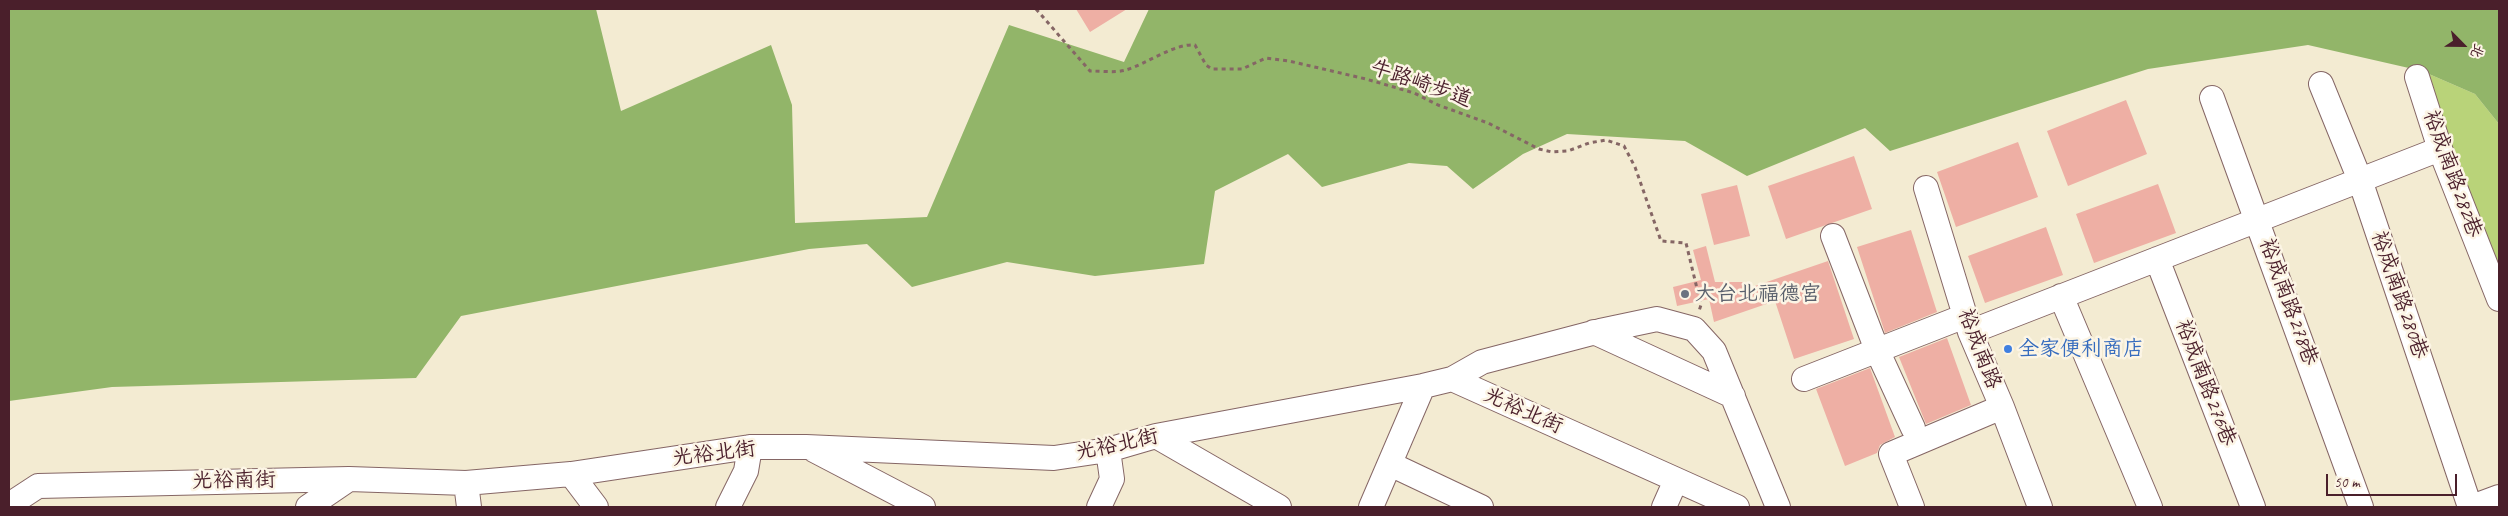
<!DOCTYPE html>
<html>
<head>
<meta charset="utf-8">
<style>
  body { margin:0 }
  #map { position:relative; width:2508px; height:516px; overflow:hidden; background:#f3ebd2; font-family:Caveat,"LXGW WenKai TC",sans-serif }
  canvas { display:block }
  .frame { position:absolute; inset:0; border:10px solid #4a1f2b; pointer-events:none }
  .north { position:absolute; left:2438px; top:20px; width:50px; height:50px; -webkit-text-stroke:4px #fcf5e5; paint-order:stroke; rotate:113deg; font-size:14px; font-weight:700; line-height:20px; text-align:center; color:#4a1f2b }
  .north::after { content:''; display:block; margin:auto; width:18px; height:22px; background:#4a1f2b; clip-path:polygon(50% 0,100% 100%,50% 72%,0 100%) }
  .scale { position:absolute; left:2326px; top:474px; width:131px; height:22px; box-sizing:border-box; border:2px solid #4a1f2b; border-top:0; padding-left:6px; font-size:15px; line-height:18px; white-space:nowrap; color:#4a1f2b; -webkit-text-stroke:4px #fcf5e5; paint-order:stroke }
</style>
</head>
<body>
<div id="map">
<canvas width="2508" height="516"></canvas>
<div class="frame"></div>
<div class="north">北</div>
<div class="scale">50 m</div>
</div>
<script>
const g = document.querySelector('canvas').getContext('2d');
g.lineJoin = 'round';
function fillPath(path, color) { g.fillStyle = color; g.fill(path, 'evenodd'); }
function strokePath(path, color, width, dash) { g.strokeStyle = color; g.lineWidth = width; g.lineCap = dash ? 'butt' : 'round'; g.setLineDash(dash || []); g.stroke(path); }
function drawText(font, color, halo, rows, align = 'center') {
  g.font = font + ' Caveat,"LXGW WenKai TC",sans-serif'; g.lineWidth = 5; g.setLineDash([]); g.textBaseline = 'middle'; g.strokeStyle = halo; g.fillStyle = color; for (const [text, x, y, turn = 0] of rows) {
    g.save(); g.translate(x, y); g.rotate((+turn || 0) * Math.PI / 180); g.textAlign = isNaN(turn) ? turn : align; if (halo) g.strokeText(text, 0, 0); g.fillText(text, 0, 0); g.restore();
  }
}
fillPath(new Path2D(`
  M 2422,71 L 2475,94 L 2499,124 L 2499,314 L 2440,149 Z`), '#b9d379');
fillPath(new Path2D(`
  M 9,9 L 596,9 L 621,111 L 771,45 L 792,105 L 795,223 L 927,217 L 1009,25 L 1124,62 L 1149,9 L 2499,9 L 2499,124 L 2475,94 L 2422,71 L 2308,45 L 2148,69 L 1890,151 L 1865,128 L 1747,176 L 1685,141 L 1567,134 L 1523,154 L 1473,189 L 1447,166 L 1409,163 L 1322,187 L 1288,154 L 1215,191 L 1204,264 L 1095,276 L 1007,262 L 912,287 L 867,244 L 809,249 L 461,316 L 416,378 L 112,387 L 9,401 Z`), '#92b569');
fillPath(new Path2D(`
  M 1076,9 L 1127,9 L 1090,32 Z
  M 2126,100 L 2147,154 L 2068,186 L 2047,131 Z
  M 2018,142 L 2038,197 L 1956,227 L 1937,172 Z
  M 1854,156 L 1872,209 L 1786,239 L 1768,186 Z
  M 2158,184 L 2176,233 L 2094,263 L 2076,214 Z
  M 1737,185 L 1750,236 L 1714,245 L 1701,194 Z
  M 2046,227 L 2063,275 L 1985,303 L 1968,256 Z
  M 1911,230 L 1937,312 L 1885,333 L 1857,247 Z
  M 1706,246 L 1715,282 L 1751,282 L 1752,287 L 1828,261 L 1854,339 L 1794,359 L 1775,301 L 1714,322 L 1709,299 L 1677,306 L 1673,287 L 1701,280 L 1693,250 Z
  M 1947,338 L 1971,405 L 1926,424 L 1899,357 Z
  M 1870,368 L 1895,437 L 1880,445 L 1877,453 L 1845,466 L 1816,389 Z`), '#eeafa4');
const minor = new Path2D(`
  M 2417,77 L 2440,149 L 2499,299
  M 2321,84 L 2360,180 L 2470,507
  M 2212,98 L 2361,507
  M 1926,188 L 1970,332 L 2002,407 L 2040,507
  M 1833,236 L 1877,350 L 1913,428
  M 2157,259 L 2253,507
  M 2061,296 L 2150,507
  M 1594,332 L 1733,396
  M 1970,332 L 2440,149
  M 1452,379 L 1737,507
  M 1804,379 L 1965,316
  M 1156,436 L 1279,507
  M 814,450 L 923,507
  M 1390,464 L 1481,507
  M 571,474 L 596,507
  M 466,483 L 469,507
  M 9,505 L 38,486 L 349,479 L 466,483 L 571,474 L 750,447 L 806,447 L 1054,458 L 1108,450 L 1156,436 L 1423,386 L 1452,379 L 1482,362 L 1600,331 L 1657,319 L 1694,329 L 1714,351 L 1778,507
  M 308,507 L 349,479
  M 728,507 L 746,471 L 750,447
  M 1099,507 L 1112,479 L 1108,450
  M 1371,507 L 1423,386
  M 1664,507 L 1676,480
  M 1912,507 L 1891,454 L 2002,407
  M 2472,507 L 2499,497`);
strokePath(minor, '#856665', 26);
strokePath(new Path2D(`
  M 1036,9 L 1090,71 C 1101,71 1115,73 1126,70 C 1146,64 1175,43 1195,45 L 1206,65 L 1212,69 L 1242,69 L 1266,58 L 1289,61 L 1366,79 L 1414,93 L 1438,105 L 1488,123 L 1539,149 L 1552,152 L 1568,151 L 1589,143 L 1606,140 L 1624,146 L 1635,167 L 1661,241 L 1686,243 L 1701,305 L 1699,311`), '#856665', 3, [4, 4]);
strokePath(minor, '#fff', 24);
for (const [x, y, r, color] of [
  [1685,294,5,"#6b7280"],
  [2008,349,5,"#3f7fe0"]
]) { const dot = new Path2D(); dot.arc(x, y, r, 0, 2 * Math.PI); g.fillStyle = color; g.fill(dot); strokePath(dot, '#fcf5e5', 2); }
drawText('21px', '#4a1f2b', '#fcf5e5', [
  ["牛路崎步道",1421,84,19],
  ["裕成南路282巷",2452,174,70],
  ["裕成南路280巷",2399,295,71],
  ["裕成南路278巷",2288,302,70],
  ["裕成南路",1979,349,69],
  ["裕成南路276巷",2205,383,69],
  ["光裕北街",1523,411,24],
  ["光裕北街",1117,445,-12],
  ["光裕北街",714,454,-7],
  ["光裕南街",234,481,-1]
]);
drawText('21px', '#5b616d', '#fcf5e5', [
  ["大台北福德宮",1695,294]
], 'left');
drawText('21px', '#366cbe', '#fcf5e5', [
  ["全家便利商店",2018,349]
], 'left');
</script>
</body>
</html>
